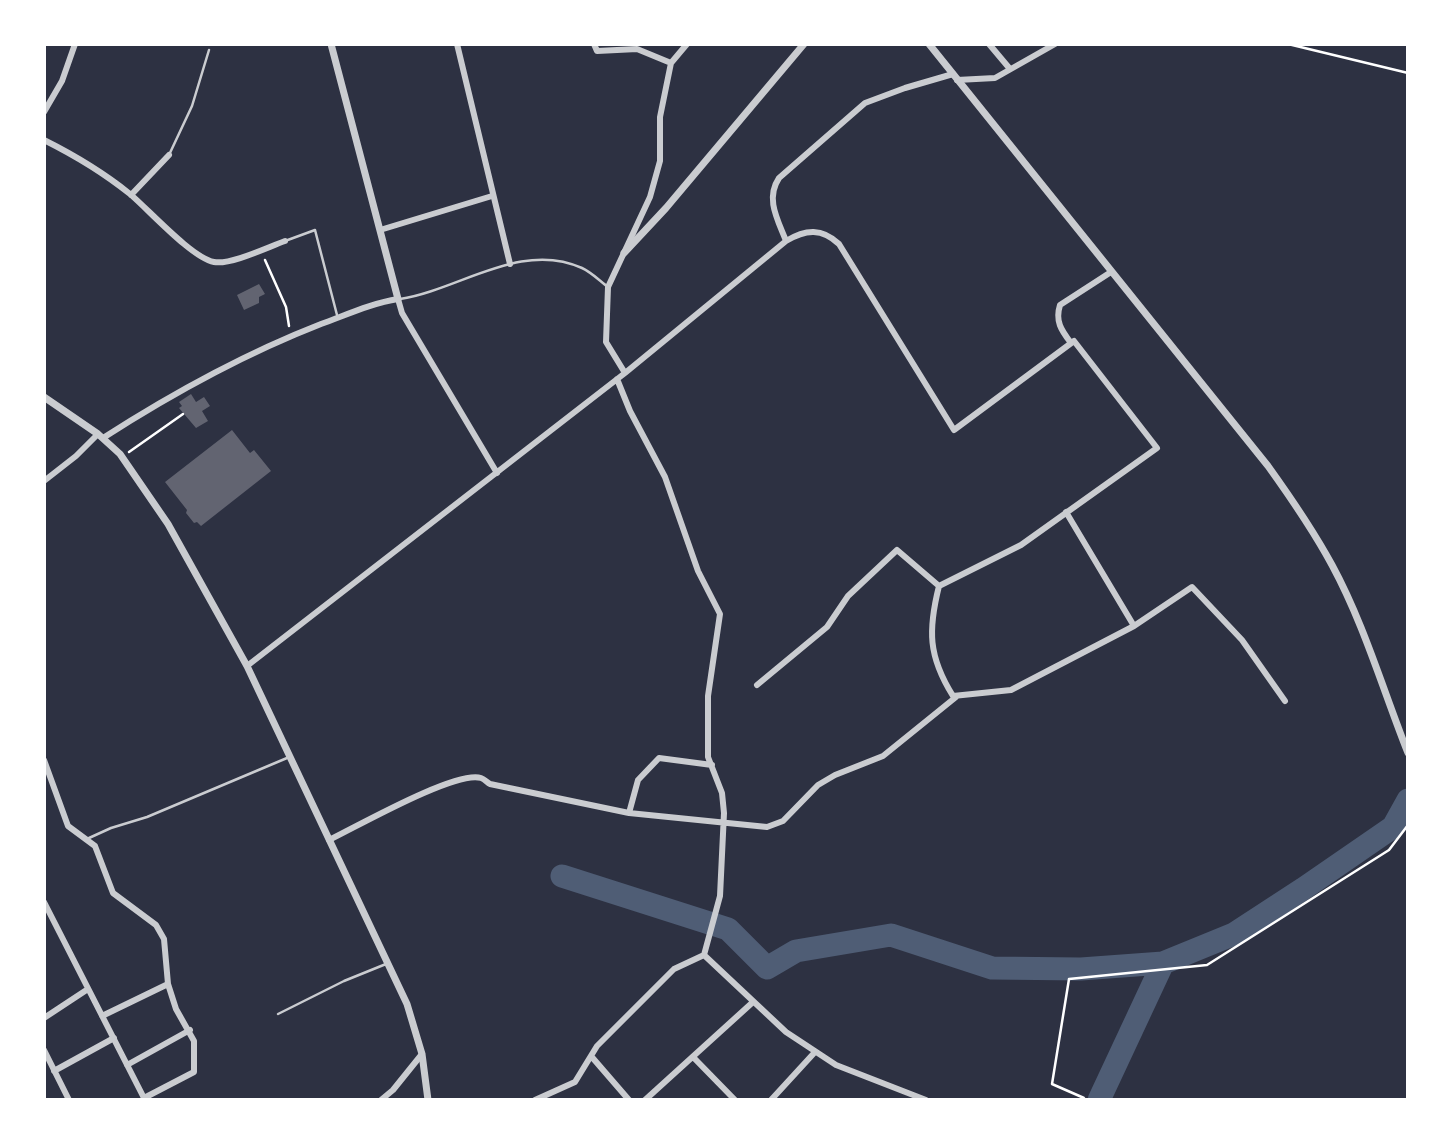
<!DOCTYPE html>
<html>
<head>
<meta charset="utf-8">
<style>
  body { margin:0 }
  #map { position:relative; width:1452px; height:1144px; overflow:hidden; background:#2d3142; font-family:"Space Grotesk",sans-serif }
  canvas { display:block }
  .frame { position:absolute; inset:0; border:46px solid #fff; pointer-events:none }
</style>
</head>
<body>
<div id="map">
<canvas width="1452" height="1144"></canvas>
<div class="frame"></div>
</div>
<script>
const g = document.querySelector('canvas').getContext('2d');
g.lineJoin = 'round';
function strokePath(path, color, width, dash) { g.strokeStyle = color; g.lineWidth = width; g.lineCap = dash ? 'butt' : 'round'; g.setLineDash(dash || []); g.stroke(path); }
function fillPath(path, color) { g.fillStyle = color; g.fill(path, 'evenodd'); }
strokePath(new Path2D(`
  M 562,876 L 728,929 L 767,968 L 796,951 L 891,935 L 992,968 L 1081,969 L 1163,963
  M 1099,1100 L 1163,963 L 1234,934 L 1303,889 L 1393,827 L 1408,800`), '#4f5d75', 23);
fillPath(new Path2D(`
  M 259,284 L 265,294 L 259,297 L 259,303 L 244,310 L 237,295 Z
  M 191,394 L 196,402 L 204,397 L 210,406 L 202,411 L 208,421 L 196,428 L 179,408 L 182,406 L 179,402 Z
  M 232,430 L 250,453 L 254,450 L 271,471 L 201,526 L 197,522 L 194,523 L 186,513 L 187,510 L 165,482 Z`), '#626471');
strokePath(new Path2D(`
  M 1288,44 L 1408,73
  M 265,260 L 286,307 L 289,326
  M 129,452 L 183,414
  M 1083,1100 L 1084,1098 L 1052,1084 L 1069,979 L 1207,965 L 1389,850 L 1408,825`), '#fff', 2.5);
strokePath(new Path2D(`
  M 169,155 L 192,106 L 209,50
  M 285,241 L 315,230 L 337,315
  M 400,299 C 459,290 521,240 582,268 C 591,272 600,281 608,287
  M 89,838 L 111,828 L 147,817 L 287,758
  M 278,1014 L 344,981 L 386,964`), '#caccd0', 2.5);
strokePath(new Path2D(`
  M 457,44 L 510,264
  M 594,44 L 597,51 L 637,49 L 671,63
  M 989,44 L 1010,69
  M 957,80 L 995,78 L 1055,44
  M 44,112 L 62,81 L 75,44
  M 44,140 C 74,155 104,173 130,194 C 149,210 192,258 214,262 C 231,265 268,247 285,241
  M 131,195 L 169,155
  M 380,230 L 492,196
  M 786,241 C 806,229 822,228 839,244 L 954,430 L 1074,341 L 1157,448 L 1021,545 L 939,586 C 928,630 928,656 953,696 L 1011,690 L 1134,626 L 1192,587 L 1242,640 L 1285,701
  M 1071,343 C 1061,330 1055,321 1060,305 L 1111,272
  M 625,373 L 606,342 L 608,287 L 650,197 L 660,161 L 660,117 L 671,63 L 687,44
  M 617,379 L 630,411 L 665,477 L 698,571 L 720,614 L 708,696 L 708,757 L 722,793 L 724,813 L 720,896 L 704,955 L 786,1032 L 836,1065 L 926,1100
  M 103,438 C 173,393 244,354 321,324 C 346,315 372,303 398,299 L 402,313 L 497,473
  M 44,481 L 76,456 L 98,434
  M 1066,512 L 1134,626
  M 247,666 L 625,373 L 786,241 C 778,220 765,199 779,178 L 865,103 L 905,88 L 953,74
  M 757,685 L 827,627 L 848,596 L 897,550 L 939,586
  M 44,760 L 68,826 L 95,846 L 113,893 L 156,925 L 164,939 L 168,984 L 102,1016
  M 629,813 L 638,780 L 659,758 L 712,765
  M 329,840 C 356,827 456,770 481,778 C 484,779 487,782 490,784 L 629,813 L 767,827 L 783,821 L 818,785 L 835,775 L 883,756 L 956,697
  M 44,902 L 145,1100
  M 44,1018 L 88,989
  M 44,1050 L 69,1100
  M 591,1056 L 629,1100
  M 693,1057 L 735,1100
  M 127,1065 L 190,1030
  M 54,1071 L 114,1038
  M 144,1098 L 194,1072 L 194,1041 L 176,1009 L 168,984
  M 381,1100 L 393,1090 L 422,1054
  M 535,1100 L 575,1082 L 597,1046 L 674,969 L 704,955
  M 645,1100 L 753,1002
  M 771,1100 L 815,1052`), '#caccd0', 6);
strokePath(new Path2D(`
  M 331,44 L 398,299
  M 929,44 L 1268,466 C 1291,498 1313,530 1332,565 C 1364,624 1383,690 1408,753
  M 624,253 L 666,208 L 804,44
  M 44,397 L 98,434 L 120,454 L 168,524 L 247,666 L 407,1004 L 422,1054 L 428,1100`), '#caccd0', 7);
</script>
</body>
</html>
